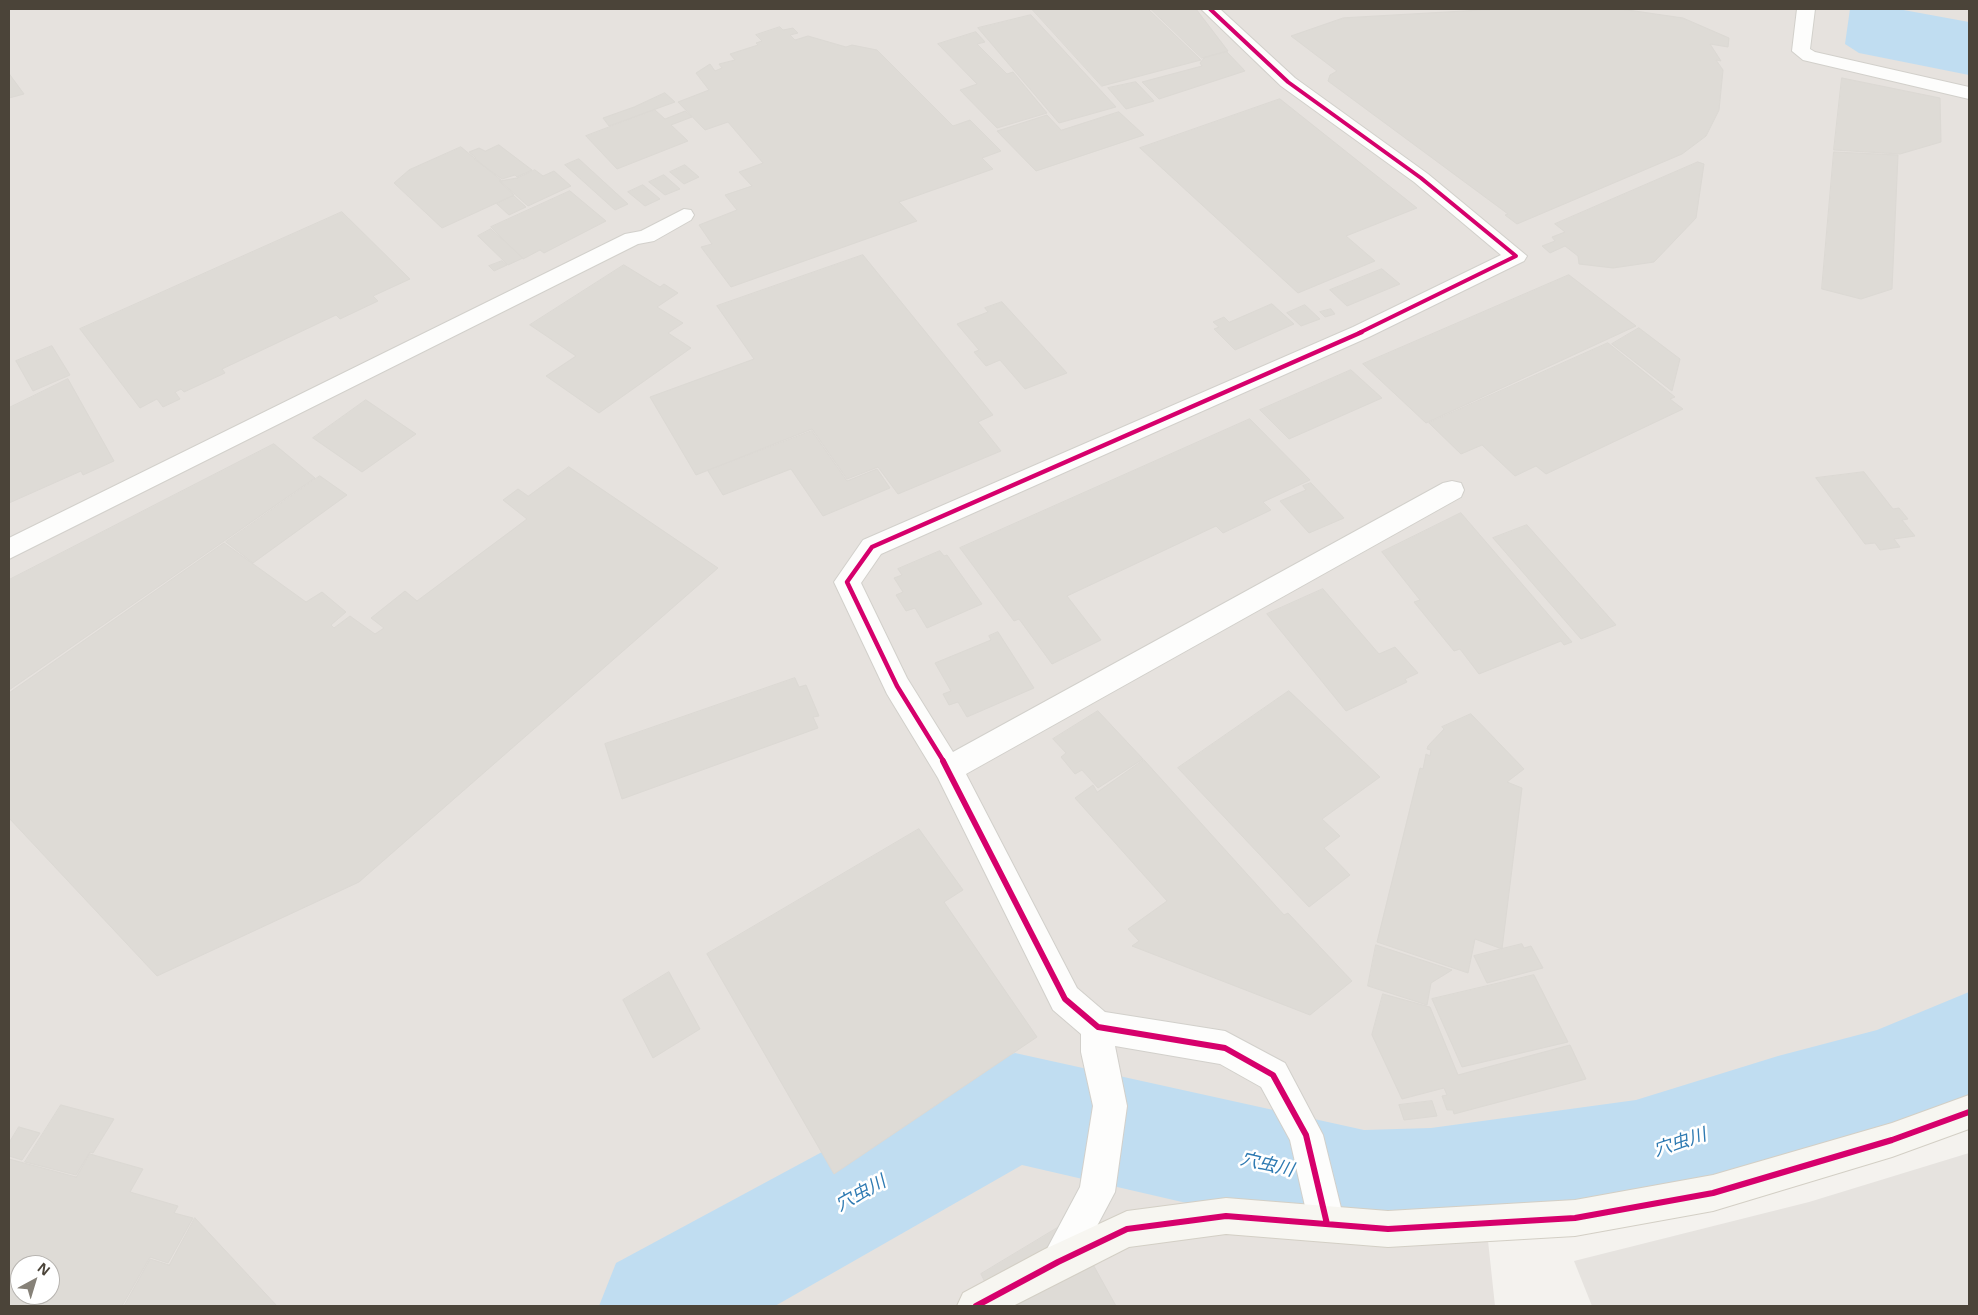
<!DOCTYPE html>
<html>
<head>
<meta charset="utf-8">
<style>
  body { margin:0 }
  #map { position:relative; width:1978px; height:1315px; overflow:hidden; background:#f4f2ee; font-family:"Open Sans",sans-serif }
  canvas { display:block }
  .frame { position:absolute; inset:0; border:10px solid #4b4439; pointer-events:none }
  .north { position:absolute; left:10px; top:1255px; width:50px; height:50px; box-sizing:border-box; background:#fff; border:1px solid #b7b4b0; border-radius:50%; rotate:39deg; font-size:14px; font-weight:700; line-height:20px; text-align:center; color:#4b4439 }
  .north::after { content:''; display:block; margin:auto; width:18px; height:22px; background:#868178; clip-path:polygon(50% 0,100% 100%,50% 72%,0 100%) }
</style>
</head>
<body>
<div id="map">
<canvas width="1978" height="1315"></canvas>
<div class="frame"></div>
<div class="north">N</div>
</div>
<script>
const g = document.querySelector('canvas').getContext('2d');
g.lineJoin = 'round';
function fillPath(path, color) { g.fillStyle = color; g.fill(path, 'evenodd'); }
function strokePath(path, color, width, dash) { g.strokeStyle = color; g.lineWidth = width; g.lineCap = dash ? 'butt' : 'round'; g.setLineDash(dash || []); g.stroke(path); }
function drawText(font, color, halo, rows, align = 'center') {
  g.font = font + ' "Open Sans","Noto Sans JP",sans-serif'; g.lineWidth = 5; g.setLineDash([]); g.textBaseline = 'middle'; g.strokeStyle = halo; g.fillStyle = color; for (const [text, x, y, turn = 0] of rows) {
    g.save(); g.translate(x, y); g.rotate((+turn || 0) * Math.PI / 180); g.textAlign = isNaN(turn) ? turn : align; if (halo) g.strokeText(text, 0, 0); g.fillText(text, 0, 0); g.restore();
  }
}
fillPath(new Path2D(`
  M 9,9 L 1969,9 L 1969,1026 L 1921,1056 L 1696,1122 L 1480,1166 L 1495,1306 L 9,1306 ZM 20,1265 L 50,1265 L 50,1295 L 20,1295 Z`), '#e6e2de');
fillPath(new Path2D(`
  M 1969,1153 L 1969,1306 L 1592,1306 L 1574,1261 L 1809,1202 Z`), '#e6e3df');
fillPath(new Path2D(`
  M 1850,9 L 1898,9 L 1969,22 L 1969,75 L 1859,53 L 1845,44 Z`), '#c0ddf1');
fillPath(new Path2D(`
  M 1969,992 L 1969,1101 L 1877,1140 L 1778,1168 L 1636,1214 L 1431,1242 L 1364,1244 L 1022,1165 L 775,1306 L 599,1306 L 616,1263 L 976,1069 L 1015,1053 L 1364,1130 L 1431,1128 L 1636,1100 L 1778,1056 L 1877,1030 Z`), '#c0ddf1');
const building = new Path2D(`
  M 1032,9 L 1148,9 L 1201,60 L 1102,86 Z
  M 1151,9 L 1196,9 L 1228,51 L 1202,58 Z
  M 1499,9 L 1621,9 L 1683,18 L 1729,38 L 1728,47 L 1710,44 L 1721,61 L 1716,60 L 1723,70 L 1719,110 L 1706,136 L 1682,154 L 1517,224 L 1505,215 L 1508,214 L 1328,81 L 1330,75 L 1337,71 L 1291,36 L 1343,18 Z
  M 1031,15 L 1116,107 L 1059,123 L 978,28 Z
  M 780,27 L 783,30 L 793,28 L 798,33 L 790,35 L 795,40 L 808,36 L 846,47 L 852,45 L 877,50 L 953,126 L 970,120 L 1001,151 L 982,158 L 993,169 L 899,202 L 917,221 L 731,287 L 701,247 L 712,244 L 699,225 L 737,210 L 725,195 L 752,186 L 739,172 L 763,163 L 728,122 L 705,130 L 678,102 L 709,90 L 696,73 L 710,64 L 715,71 L 722,68 L 719,64 L 735,60 L 730,54 L 758,45 L 756,43 L 762,41 L 756,35 Z
  M 976,32 L 985,42 L 977,44 L 1007,74 L 1013,72 L 1047,113 L 997,128 L 960,90 L 977,84 L 938,44 Z
  M 1227,52 L 1245,71 L 1159,99 L 1142,82 L 1202,66 L 1200,63 L 1204,58 Z
  M 10,75 L 24,94 L 9,98 L 9,76 Z
  M 1842,78 L 1940,98 L 1941,142 L 1900,154 L 1834,150 Z
  M 1136,82 L 1154,101 L 1126,109 L 1108,88 Z
  M 665,93 L 675,102 L 609,126 L 603,118 L 634,107 Z
  M 1280,99 L 1417,208 L 1346,236 L 1375,261 L 1298,293 L 1140,148 Z
  M 655,110 L 665,119 L 685,111 L 692,117 L 671,125 L 688,141 L 617,169 L 586,136 Z
  M 1119,112 L 1144,135 L 1036,171 L 997,131 L 1047,115 L 1061,130 Z
  M 499,145 L 532,170 L 517,177 L 515,175 L 502,179 L 474,159 L 476,158 L 469,152 L 479,148 L 485,151 Z
  M 461,147 L 501,180 L 499,181 L 514,195 L 442,228 L 394,183 L 409,170 Z
  M 1834,152 L 1898,155 L 1892,289 L 1861,299 L 1822,289 Z
  M 579,159 L 628,204 L 615,210 L 565,165 Z
  M 1698,162 L 1704,164 L 1696,218 L 1654,262 L 1613,268 L 1579,264 L 1578,256 L 1565,246 L 1550,253 L 1542,246 L 1555,241 L 1552,237 L 1565,232 L 1555,224 Z
  M 685,165 L 699,177 L 684,184 L 670,172 Z
  M 535,170 L 543,176 L 554,171 L 571,186 L 528,206 L 500,181 L 517,178 Z
  M 664,175 L 680,189 L 665,195 L 649,182 Z
  M 643,185 L 660,199 L 645,206 L 628,192 Z
  M 570,191 L 606,221 L 544,253 L 540,250 L 523,259 L 491,227 Z
  M 514,196 L 526,207 L 509,215 L 497,204 Z
  M 342,212 L 410,279 L 373,296 L 378,301 L 340,319 L 336,315 L 222,369 L 225,373 L 184,392 L 181,389 L 175,392 L 180,399 L 163,407 L 157,399 L 140,408 L 80,329 Z
  M 491,229 L 523,258 L 508,265 L 478,236 Z
  M 863,255 L 993,415 L 978,422 L 1001,451 L 898,494 L 878,467 L 847,479 L 812,429 L 696,475 L 650,397 L 754,359 L 717,306 Z
  M 502,261 L 507,265 L 494,271 L 489,266 Z
  M 624,265 L 660,287 L 664,284 L 678,293 L 657,307 L 683,323 L 668,333 L 691,348 L 599,413 L 546,376 L 576,356 L 530,325 Z
  M 1382,269 L 1400,284 L 1347,306 L 1330,290 Z
  M 1569,275 L 1636,326 L 1426,423 L 1363,364 Z
  M 1002,302 L 1067,373 L 1025,389 L 1000,360 L 986,366 L 974,352 L 979,350 L 957,324 L 988,312 L 985,308 Z
  M 1272,304 L 1294,324 L 1235,350 L 1214,329 L 1219,327 L 1213,322 L 1224,317 L 1229,322 Z
  M 1305,305 L 1320,319 L 1301,326 L 1287,313 Z
  M 1331,309 L 1335,314 L 1325,317 L 1320,312 Z
  M 1639,328 L 1680,359 L 1672,391 L 1612,344 Z
  M 1608,343 L 1675,397 L 1670,399 L 1683,409 L 1546,474 L 1536,466 L 1515,476 L 1482,445 L 1461,454 L 1429,423 Z
  M 52,346 L 70,375 L 33,391 L 16,361 Z
  M 1351,370 L 1382,398 L 1289,439 L 1260,410 Z
  M 68,379 L 114,461 L 83,475 L 81,471 L 9,503 L 9,408 Z
  M 366,400 L 416,434 L 362,472 L 313,438 Z
  M 1250,419 L 1310,480 L 1263,502 L 1271,510 L 1223,533 L 1216,526 L 1067,596 L 1101,640 L 1052,664 L 1019,619 L 1014,621 L 960,548 Z
  M 812,431 L 847,481 L 877,469 L 890,488 L 823,516 L 791,469 L 723,495 L 708,471 Z
  M 274,444 L 315,478 L 9,690 L 9,580 Z
  M 569,467 L 718,568 L 359,882 L 157,976 L 9,818 L 9,693 L 224,543 L 306,602 L 322,592 L 346,612 L 331,625 L 334,628 L 350,616 L 375,634 L 384,628 L 371,618 L 405,591 L 417,601 L 527,519 L 503,500 L 518,489 L 528,496 Z
  M 1864,472 L 1893,509 L 1899,508 L 1908,519 L 1902,520 L 1915,536 L 1894,539 L 1900,547 L 1880,550 L 1875,543 L 1865,544 L 1816,478 Z
  M 320,476 L 347,495 L 253,563 L 226,542 Z
  M 1311,483 L 1344,518 L 1309,533 L 1280,501 L 1306,490 L 1303,486 Z
  M 1461,513 L 1572,642 L 1564,645 L 1561,641 L 1479,674 L 1460,649 L 1454,651 L 1414,602 L 1420,600 L 1382,552 Z
  M 1527,525 L 1616,625 L 1581,639 L 1493,538 Z
  M 940,551 L 944,556 L 947,555 L 982,604 L 927,628 L 915,608 L 906,611 L 896,595 L 903,592 L 894,578 L 902,575 L 898,569 Z
  M 1323,589 L 1379,654 L 1395,647 L 1418,673 L 1405,679 L 1407,682 L 1346,711 L 1267,614 Z
  M 998,632 L 1034,688 L 967,717 L 958,702 L 949,705 L 943,694 L 951,691 L 935,663 L 991,640 L 989,636 Z
  M 795,678 L 799,687 L 806,685 L 819,716 L 813,717 L 818,728 L 622,799 L 605,744 Z
  M 1289,691 L 1380,777 L 1322,819 L 1340,836 L 1324,848 L 1350,875 L 1309,907 L 1178,768 Z
  M 1098,711 L 1143,759 L 1098,788 L 1082,770 L 1075,774 L 1061,757 L 1066,753 L 1053,739 Z
  M 1471,714 L 1524,769 L 1507,782 L 1522,788 L 1502,949 L 1475,939 L 1468,973 L 1377,942 L 1420,768 L 1423,769 L 1426,754 L 1430,756 L 1431,750 L 1427,749 L 1428,746 L 1444,729 L 1442,727 Z
  M 1144,760 L 1284,915 L 1288,913 L 1352,981 L 1310,1015 L 1132,946 L 1139,941 L 1128,929 L 1167,901 L 1075,798 L 1093,785 L 1097,792 Z
  M 919,829 L 963,890 L 944,902 L 1037,1037 L 834,1174 L 707,954 Z
  M 1522,944 L 1524,948 L 1531,946 L 1543,968 L 1487,983 L 1474,956 Z
  M 1376,945 L 1452,970 L 1431,983 L 1427,1005 L 1368,986 Z
  M 669,972 L 700,1029 L 653,1058 L 623,1000 Z
  M 1534,975 L 1568,1042 L 1462,1067 L 1432,999 Z
  M 1383,994 L 1430,1007 L 1458,1075 L 1570,1045 L 1586,1079 L 1454,1114 L 1453,1110 L 1447,1110 L 1442,1096 L 1447,1095 L 1444,1088 L 1402,1099 L 1372,1035 Z
  M 1432,1101 L 1437,1116 L 1404,1120 L 1399,1105 Z
  M 61,1105 L 114,1119 L 93,1153 L 90,1152 L 76,1175 L 25,1162 Z
  M 19,1127 L 40,1133 L 22,1160 L 9,1156 L 9,1143 Z
  M 90,1154 L 143,1169 L 130,1192 L 178,1206 L 174,1213 L 193,1218 L 168,1263 L 150,1257 L 122,1306 L 9,1306 L 9,1159 L 76,1177 ZM 20,1265 L 50,1265 L 50,1295 L 20,1295 Z
  M 195,1218 L 277,1306 L 124,1306 L 150,1259 L 169,1265 Z
  M 1069,1221 L 1116,1306 L 997,1306 L 981,1274 Z`);
fillPath(building, '#dedbd6');
strokePath(building, '#dcd9d4', 1);
const street = new Path2D(`
  M 1201,9 L 1220,9 L 1295,78 L 1428,174 L 1527,256 L 1524,261 L 1369,337 L 881,554 L 861,583 L 907,678 L 953,752 L 1443,483 L 1452,481 L 1461,483 L 1464,490 L 1461,497 L 966,774 L 1077,988 L 1105,1012 L 1225,1031 L 1285,1063 L 1323,1135 L 1345,1224 L 1340,1237 L 1327,1242 L 1314,1237 L 1309,1224 L 1290,1140 L 1261,1087 L 1220,1064 L 1115,1046 L 1127,1106 L 1115,1192 L 1071,1275 L 1058,1280 L 1045,1275 L 1040,1262 L 1080,1187 L 1093,1106 L 1081,1052 L 1081,1034 L 1053,1010 L 938,778 L 887,694 L 834,582 L 863,540 L 1353,327 L 1501,255 L 1414,182 L 1281,86 Z
  M 1797,9 L 1815,9 L 1810,49 L 1815,52 L 1969,87 L 1969,99 L 1803,60 L 1792,51 Z
  M 684,209 L 691,210 L 694,215 L 691,220 L 654,241 L 638,244 L 9,559 L 9,538 L 625,234 L 641,231 Z`);
const secondary = new Path2D(`
  M 1969,1095 L 1969,1129 L 1892,1157 L 1713,1211 L 1575,1236 L 1388,1247 L 1226,1234 L 1129,1247 L 1013,1306 L 957,1306 L 963,1293 L 1045,1249 L 1127,1211 L 1226,1198 L 1388,1211 L 1575,1200 L 1713,1175 L 1892,1123 Z`);
strokePath(street, '#d2d0cb', 2);
strokePath(secondary, '#d3cfc5', 2);
fillPath(street, '#fdfdfc');
fillPath(secondary, '#f7f6f1');
strokePath(new Path2D(`
  M 1210,9 L 1288,82 L 1421,178 L 1516,256 L 1359,333`), '#d6006c', 4);
strokePath(new Path2D(`
  M 944,762 L 897,686 L 847,582 L 872,547 L 1362,332`), '#d6006c', 4.5);
strokePath(new Path2D(`
  M 943,761 L 1065,999 L 1098,1027 L 1225,1048 L 1273,1075 L 1306,1135 L 1327,1224
  M 976,1306 L 1058,1262 L 1127,1229 L 1226,1216 L 1388,1229 L 1575,1218 L 1713,1193 L 1892,1140 L 1969,1112`), '#d6006c', 6);
drawText('italic 18px', '#2e7ab2', '#fff', [
  ["穴虫川",1680,1143,-18],
  ["穴虫川",1267,1165,13],
  ["穴虫川",861,1194,-29]
]);
</script>
</body>
</html>
